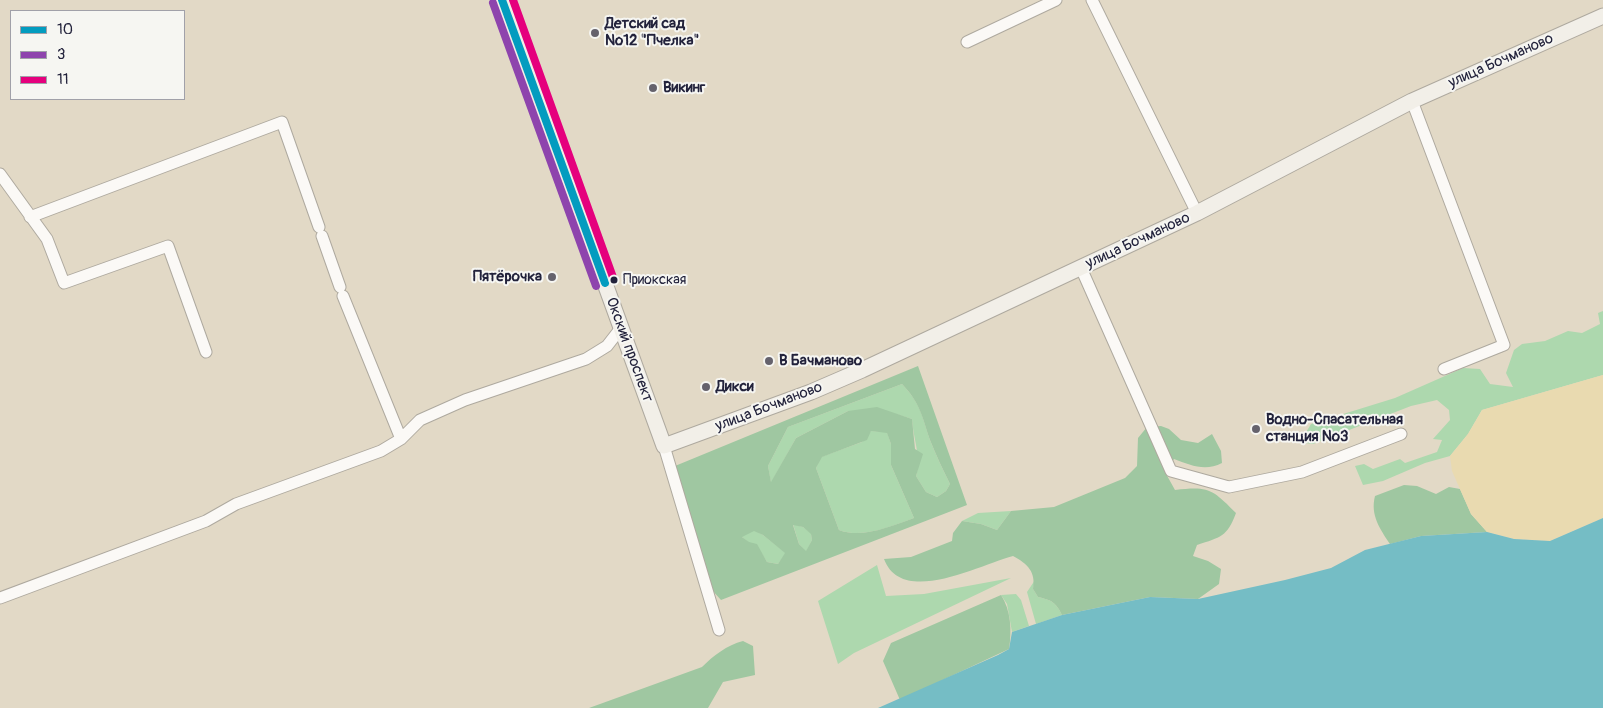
<!DOCTYPE html>
<html>
<head>
<meta charset="utf-8">
<style>
  body { margin:0 }
  #map { position:relative; width:1603px; height:708px; overflow:hidden; background:#e2d9c6; font-family:Pangolin,sans-serif }
  canvas { display:block }
  .legend { position:absolute; left:10px; top:10px; width:175px; height:90px; box-sizing:border-box; background:#f6f6f2; border:1px solid #a1a1a9; margin:0; padding:6px 9px; list-style:none; font-size:15px; color:#22223b }
  .legend li { display:flex; align-items:center; gap:10px; height:25px }
  .legend b { width:25px; border:1px solid #a1a1a9 }
</style>
</head>
<body>
<div id="map">
<canvas width="1603" height="708"></canvas>
<ul class="legend">
<li><b style="height:6px;background:#039cbf"></b>10</li>
<li><b style="height:6px;background:#8e44ad"></b>3</li>
<li><b style="height:6px;background:#e5007d"></b>11</li>
</ul>
</div>
<script>
const g = document.querySelector('canvas').getContext('2d');
g.lineJoin = 'round';
function fillPath(path, color) { g.fillStyle = color; g.fill(path, 'evenodd'); }
function strokePath(path, color, width, dash) { g.strokeStyle = color; g.lineWidth = width; g.lineCap = dash ? 'butt' : 'round'; g.setLineDash(dash || []); g.stroke(path); }
function drawText(font, color, halo, rows, align = 'center') {
  g.font = font + ' Pangolin,sans-serif'; g.lineWidth = 4; g.setLineDash([]); g.textBaseline = 'middle'; g.strokeStyle = halo; g.fillStyle = color; for (const [text, x, y, turn = 0] of rows) {
    g.save(); g.translate(x, y); g.rotate((+turn || 0) * Math.PI / 180); g.textAlign = isNaN(turn) ? turn : align; if (halo) g.strokeText(text, 0, 0); g.fillText(text, 0, 0); g.restore();
  }
}
fillPath(new Path2D(`
  M 1603,311 L 1603,375 L 1482,410 L 1468,434 L 1450,456 L 1425,463 L 1383,481 L 1363,485 L 1355,466 L 1364,464 L 1373,469 L 1400,459 L 1405,463 L 1437,452 L 1442,440 L 1433,439 L 1450,420 L 1449,410 L 1437,400 L 1411,406 L 1313,444 L 1305,443 L 1305,434 L 1311,424 L 1395,398 L 1463,368 L 1480,369 L 1490,384 L 1513,387 L 1506,373 L 1514,350 L 1522,344 L 1545,341 L 1568,331 L 1582,333 L 1600,324 L 1598,313 Z
  M 902,384 C 921,404 922,416 930,440 C 936,455 943,470 950,484 L 946,491 L 937,497 L 926,492 L 916,476 C 922,459 913,438 912,419 L 896,414 L 848,411 L 796,438 L 771,483 L 768,466 L 788,427 Z
  M 871,431 L 887,432 L 891,444 L 891,465 L 914,518 C 892,526 862,539 839,530 L 816,468 L 821,457 L 862,442 Z
  M 1011,511 L 997,530 L 981,524 L 962,521 L 978,513 Z
  M 793,524 L 803,527 L 811,533 L 812,540 L 806,552 L 799,544 Z
  M 754,530 L 763,535 L 786,553 L 778,564 L 767,562 L 762,554 L 741,536 Z
  M 877,565 L 886,596 L 924,594 L 1011,578 L 854,653 L 838,664 L 818,601 Z
  M 1035,580 L 1033,589 L 1038,597 C 1051,600 1056,602 1062,615 L 1036,624 L 1027,592 Z
  M 1016,594 L 1021,600 L 1029,626 L 1012,632 L 1007,604 L 1001,595 Z`), '#add8ae');
fillPath(new Path2D(`
  M 918,366 L 967,505 L 721,600 L 712,590 L 675,466 ZM 902,384 C 921,404 922,417 930,440 C 936,455 943,470 950,484 L 946,491 L 937,497 L 926,492 L 916,476 L 923,454 L 915,449 L 912,419 L 877,407 L 848,411 L 796,438 L 771,482 L 768,466 L 788,427 ZM 871,431 L 887,433 L 891,444 L 891,465 L 914,518 C 891,526 862,539 839,530 L 816,468 L 822,457 L 867,440 ZM 793,525 L 803,527 L 811,534 L 812,540 L 806,551 L 799,544 ZM 754,531 L 763,535 L 785,553 L 778,564 L 767,562 L 757,544 L 749,542 L 742,537 Z
  M 1161,426 L 1169,429 L 1181,440 L 1198,443 L 1212,434 L 1221,451 L 1222,463 C 1205,472 1190,465 1174,459 L 1165,472 L 1175,490 C 1209,486 1212,489 1236,513 C 1227,537 1221,537 1197,545 L 1193,556 L 1208,561 L 1221,569 L 1219,584 L 1198,599 L 1150,597 L 1062,615 C 1056,602 1051,600 1038,597 L 1033,589 C 1036,572 1028,564 1013,556 C 979,565 902,607 884,559 L 911,557 L 952,541 L 953,533 L 962,521 L 981,524 L 997,530 L 1011,511 L 1054,507 L 1125,478 L 1137,466 L 1138,438 L 1147,427 Z
  M 1404,485 L 1417,486 L 1436,494 L 1449,487 L 1460,489 L 1471,514 L 1487,532 L 1421,536 L 1390,544 C 1380,529 1370,515 1375,496 Z
  M 1001,595 C 1011,610 1012,631 1009,649 L 900,700 L 883,661 L 891,643 Z
  M 743,641 L 753,646 L 755,675 L 723,682 L 708,708 L 589,708 L 702,667 C 713,656 727,645 743,641 Z`), '#9fc7a1');
fillPath(new Path2D(`
  M 1603,375 L 1603,518 L 1550,541 L 1514,539 L 1487,532 L 1471,514 L 1452,471 L 1450,456 L 1468,434 L 1482,410 Z`), '#e9dab0');
fillPath(new Path2D(`
  M 1603,518 L 1603,708 L 878,708 L 998,655 L 1009,649 L 1012,632 L 1062,615 L 1150,597 L 1198,599 L 1285,580 L 1331,568 L 1365,550 L 1421,536 L 1487,532 L 1514,539 L 1550,541 Z`), '#75bdc5');
const street = new Path2D(`
  M 1092,0 L 1197,213
  M 967,42 L 1056,0
  M 1412,101 L 1504,345 L 1444,369
  M 0,174 L 47,239 L 64,283 L 168,246 L 206,352
  M 30,217 L 282,122 L 319,227
  M 322,236 L 340,287
  M 1081,268 L 1171,471 L 1229,487 L 1302,472 L 1401,434
  M 343,296 L 401,439
  M 664,446 L 719,630
  M 0,598 L 206,521 L 236,504 L 381,451 L 401,439 L 420,420 L 465,400 L 586,359 L 607,346 L 621,328`);
const secondary = new Path2D(`
  M 502,0 L 664,446 L 811,392 L 862,370 L 1197,213 L 1412,101 L 1603,16`);
strokePath(street, '#aea99f', 13);
strokePath(secondary, '#aea99f', 17);
strokePath(street, '#fbf9f6', 11);
strokePath(secondary, '#f2efe8', 15);
strokePath(new Path2D(`
  M 502,0 L 605,283`), '#039cbf', 8);
strokePath(new Path2D(`
  M 493,3 L 596,286`), '#8e44ad', 8);
strokePath(new Path2D(`
  M 513,0 L 614,280`), '#e5007d', 8);
for (const [x, y, r, color] of [
  [595,33,5,"#65626c"],
  [653,88,5,"#65626c"],
  [552,277,5,"#65626c"],
  [614,280,4.5,"#22223b"],
  [769,361,5,"#65626c"],
  [706,387,5,"#65626c"],
  [1256,429,5,"#65626c"]
]) { const dot = new Path2D(); dot.arc(x, y, r, 0, 2 * Math.PI); g.fillStyle = color; g.fill(dot); strokePath(dot, '#f6f6f2', 2); }
drawText('14px', '#22223b', '#f6f6f2', [
  ["Приокская",623,280]
], 'left');
drawText('bold 15px', '#22223b', '#f6f6f2', [
  ["Детский сад",605,24],
  ["№12 \"Пчелка\"",605,41],
  ["Викинг",663,88],
  ["Пятёрочка",542,277,"right"],
  ["В Бачманово",779,361],
  ["Дикси",716,387],
  ["Водно-Спасательная",1266,420],
  ["станция №3",1266,437]
], 'left');
drawText('15px', '#22223b', '#f6f6f2', [
  ["улица Бочманово",1501,61,-24],
  ["улица Бочманово",1138,241,-25],
  ["Окский проспект",629,350,70],
  ["улица Бочманово",769,407,-21]
]);
</script>
</body>
</html>
